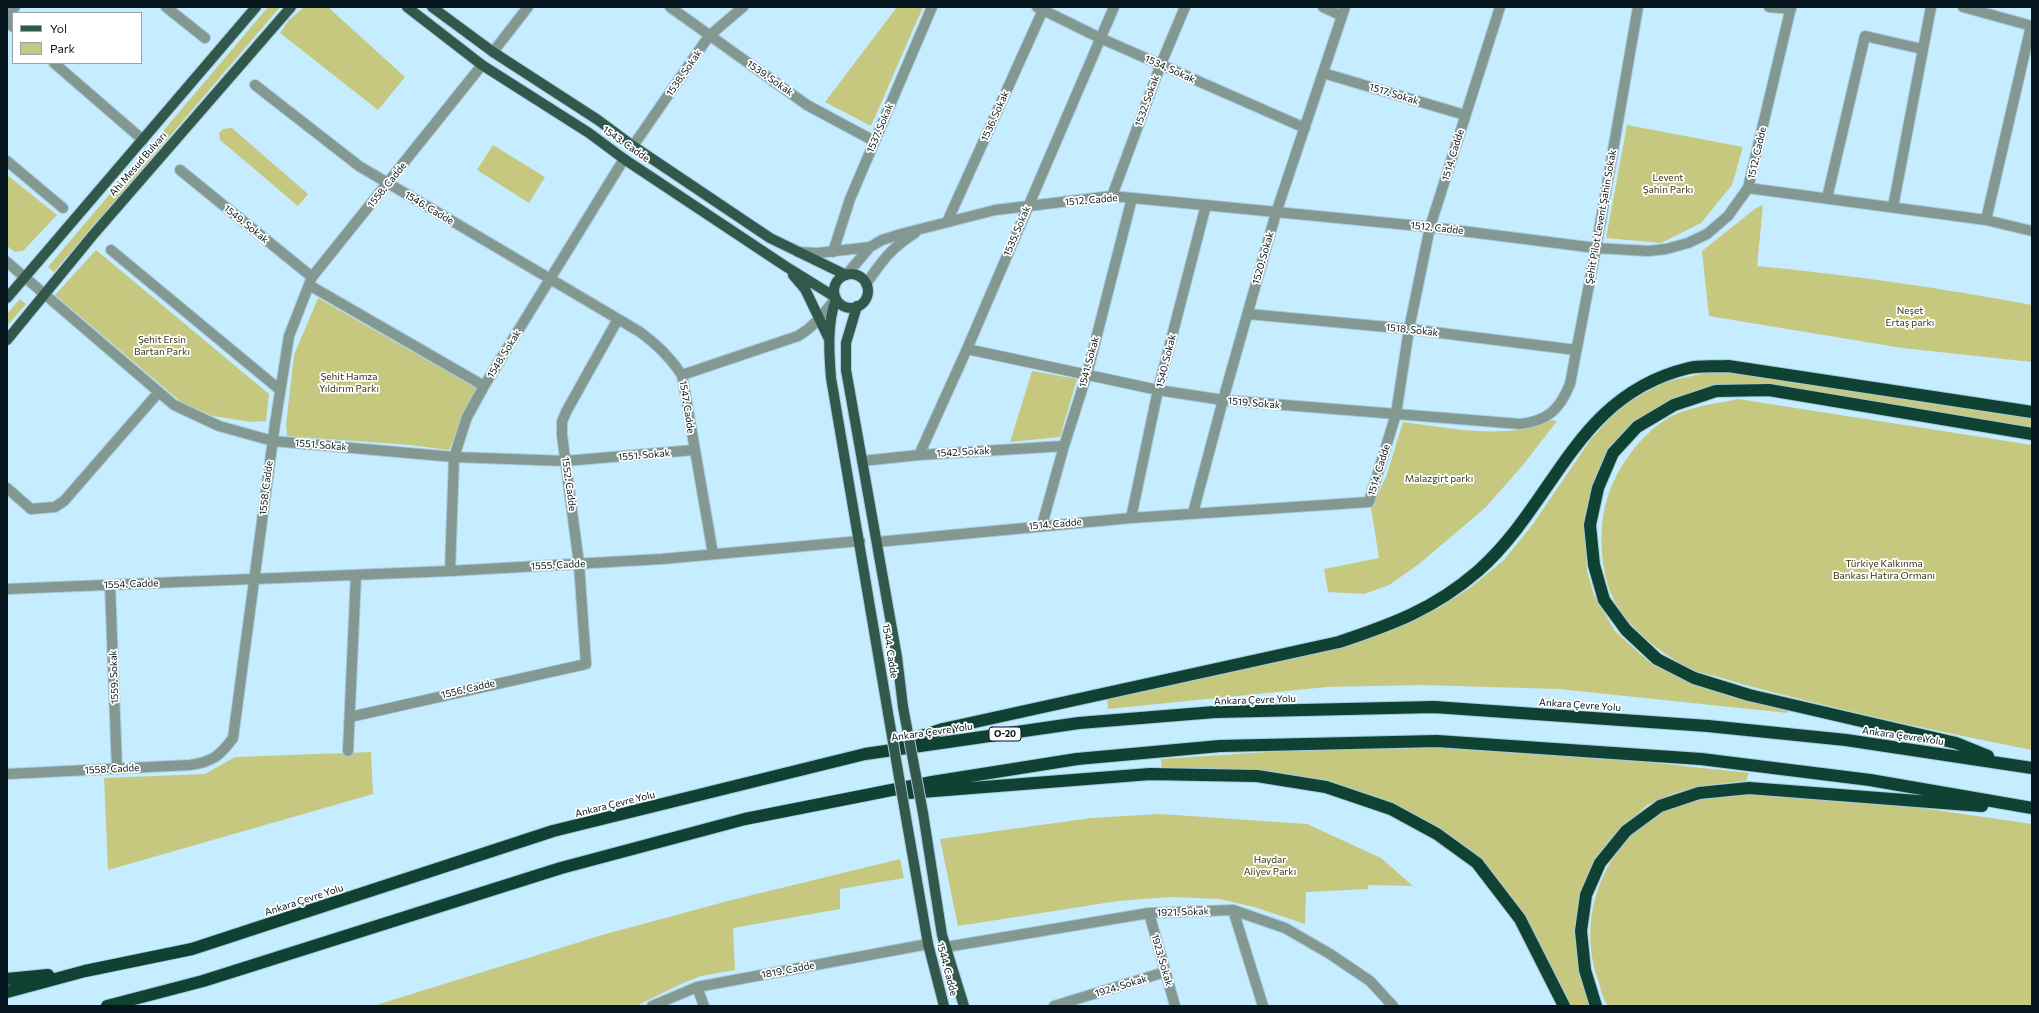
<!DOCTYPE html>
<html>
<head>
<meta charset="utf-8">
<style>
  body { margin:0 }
  #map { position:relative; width:2039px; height:1013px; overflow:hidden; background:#c6ecff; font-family:Commissioner,sans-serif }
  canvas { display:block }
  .frame { position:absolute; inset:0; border:8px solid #04151d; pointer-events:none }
  .legend { position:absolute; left:12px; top:12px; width:130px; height:52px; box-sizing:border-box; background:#fff; border:1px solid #9ba1a5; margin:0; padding:5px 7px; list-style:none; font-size:12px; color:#04151d }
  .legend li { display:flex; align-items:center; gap:8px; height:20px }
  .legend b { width:20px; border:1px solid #9ba1a5 }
</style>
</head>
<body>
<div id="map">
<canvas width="2039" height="1013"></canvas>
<div class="frame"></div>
<ul class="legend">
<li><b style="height:5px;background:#32584b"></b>Yol</li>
<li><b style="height:11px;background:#c7c880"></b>Park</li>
</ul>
</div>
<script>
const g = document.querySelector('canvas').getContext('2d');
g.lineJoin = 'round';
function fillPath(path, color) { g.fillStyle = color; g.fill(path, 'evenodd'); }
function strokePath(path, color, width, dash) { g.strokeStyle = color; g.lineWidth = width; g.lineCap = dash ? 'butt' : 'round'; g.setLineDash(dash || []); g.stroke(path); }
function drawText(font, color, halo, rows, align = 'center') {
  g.font = font + ' Commissioner,sans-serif'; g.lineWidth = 3.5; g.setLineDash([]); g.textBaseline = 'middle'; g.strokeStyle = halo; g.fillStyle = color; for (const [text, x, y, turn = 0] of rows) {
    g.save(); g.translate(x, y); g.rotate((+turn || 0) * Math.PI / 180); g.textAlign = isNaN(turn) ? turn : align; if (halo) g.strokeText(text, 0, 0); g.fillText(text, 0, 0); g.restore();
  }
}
fillPath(new Path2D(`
  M 268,7 L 280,7 L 54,272 L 48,267 Z
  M 304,7 L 328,7 L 405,77 L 378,110 L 280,33 L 289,20 Z
  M 897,7 L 923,7 L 871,126 L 825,102 Z
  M 1627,125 L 1743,147 L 1732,185 L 1701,223 L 1661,243 L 1606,238 Z
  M 232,128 L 308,194 L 298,206 L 220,140 L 219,133 L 223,129 Z
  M 493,145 L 545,177 L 529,203 L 477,170 Z
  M 7,175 L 57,215 L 23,251 L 15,252 L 7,246 Z
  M 1763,205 L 1757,266 C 1850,275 1941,288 2032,305 L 2032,362 L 1902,348 L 1709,316 L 1702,251 L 1756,208 Z
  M 96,250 L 269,394 L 266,421 L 251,422 L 213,416 L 181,402 L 55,295 Z
  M 318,298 L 476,388 L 449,450 L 410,445 L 287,436 L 286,425 L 294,355 Z
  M 20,299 L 26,304 L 7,326 L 7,314 Z
  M 1032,371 L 1077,379 L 1060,437 L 1010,442 Z
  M 1714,371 L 1764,373 L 2032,418 L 2032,431 L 1759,386 L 1669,403 L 1611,451 L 1585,534 L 1587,571 L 1594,595 L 1615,631 L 1648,661 L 1685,681 L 1787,710 L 1788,713 L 1558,689 L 1422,685 L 1327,687 L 1108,709 L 1107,698 L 1364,639 L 1403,625 L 1437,609 L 1470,588 L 1504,560 L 1533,524 L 1591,439 L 1622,405 L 1665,382 Z
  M 1738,399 L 2032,445 L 2032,750 C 1946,733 1861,715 1776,693 C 1756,688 1735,682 1715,676 C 1706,674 1696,672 1687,667 C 1659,652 1627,627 1613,598 C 1599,569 1598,522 1609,493 C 1620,461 1651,421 1684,411 C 1702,405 1720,403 1738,399 Z
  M 1552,420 L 1557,421 L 1523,465 L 1485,508 L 1419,564 L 1389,585 L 1364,594 L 1328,592 L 1324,569 L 1379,558 L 1371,508 L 1386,477 L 1403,422 C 1451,428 1506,441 1552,420 Z
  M 1424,747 L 1554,752 L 1749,773 L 1746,781 L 1700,786 L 1672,794 L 1647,805 L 1623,827 L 1598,861 L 1577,929 L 1579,970 L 1593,1006 L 1570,1006 L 1514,903 L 1460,843 L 1381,799 L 1326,782 L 1293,775 L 1221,770 L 1162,769 L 1161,759 L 1298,750 Z
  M 371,752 L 373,794 L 108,870 L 104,778 L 205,774 L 235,757 Z
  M 1734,792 L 1873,801 L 2032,824 L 2032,1006 L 1608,1006 C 1603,999 1601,991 1599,983 C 1578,926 1596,866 1641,825 C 1649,818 1659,810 1668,806 C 1688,797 1713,795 1734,792 Z
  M 1160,814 L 1307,824 L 1381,858 L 1413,886 L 1368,885 L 1368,889 L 1306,892 L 1305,924 L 1254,907 L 1219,899 L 1170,897 L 1118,901 L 958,926 L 940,839 L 1091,818 Z
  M 900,859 L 904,878 L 840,889 L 840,909 L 733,928 L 735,970 L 701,976 L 681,984 L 636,1006 L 373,1006 L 602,935 L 728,901 Z`), '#c7c880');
const minor = new Path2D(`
  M 166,7 L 205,38
  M 670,7 L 807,105 L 874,141
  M 1037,7 L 1100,38 L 1305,128
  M 1323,7 L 1342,16
  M 1769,7 L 1791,9
  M 1963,7 L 2032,26
  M 7,17 L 15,7
  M 7,22 L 13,27
  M 493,52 L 528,7
  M 54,63 L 143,140
  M 1323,73 L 1465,115
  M 255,85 L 359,166 L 640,332 C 658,345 670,357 682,375 L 713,554
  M 633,146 L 709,36 L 743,7
  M 7,161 L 63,208
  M 180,170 L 312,277
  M 1748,188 L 1986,220 L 2032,231
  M 1112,196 L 1161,64 L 1185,7
  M 1827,198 L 1865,36 L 1922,49
  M 1893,207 L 1931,7
  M 1986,220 L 2031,26
  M 947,222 L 1043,10
  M 111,250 L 280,390
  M 798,252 L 818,253 L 870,247
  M 833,252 L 850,199 L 932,7
  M 7,262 L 174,405 L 219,426 L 273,441 L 454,457 L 565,461 L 694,450
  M 847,274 L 870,247 L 882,240 L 901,234 L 995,210 L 1112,196 L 1430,227 L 1596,248 L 1648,251 L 1666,249 L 1688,243 L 1707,234 L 1728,216 L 1748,188 L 1791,7
  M 866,284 C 882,261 891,248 915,233
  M 309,285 L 484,386
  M 1248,314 L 1409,329 L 1576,350
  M 967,349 L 1158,390 L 1223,400 L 1520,424 C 1548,421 1560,409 1570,384 L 1596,248 L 1638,7
  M 682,375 L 798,336 C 815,326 824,313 836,298
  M 919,455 L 967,349 L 1114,7
  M 862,461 L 919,455 L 1064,446
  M 7,488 L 31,509 L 55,507 L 64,501 L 158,393
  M 1193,513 L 1223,400 L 1276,213 L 1345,7
  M 1131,518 L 1158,390 L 1206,205
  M 1042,525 L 1064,446 L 1087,374 L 1132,198
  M 877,542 L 1131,518 L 1369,502 L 1396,414 L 1409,329 L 1430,227 L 1500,7
  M 450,571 L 454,457 L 467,417 L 484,386 L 624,159
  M 110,585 L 117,769
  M 7,589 L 450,571 L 662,559 L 860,541
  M 350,717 L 586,664 L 579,564 L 562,435 L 562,422 L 566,412 L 618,319
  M 348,751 L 356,575
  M 7,774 L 190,765 C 212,762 220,756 233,738 L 275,424 L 289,336 L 312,277 L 482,65
  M 1233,910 L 1263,1006
  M 1149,913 L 1175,1006
  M 946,947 L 1149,913 L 1233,910 L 1285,928 L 1330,954 L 1370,981 L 1393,1006
  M 697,987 L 704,1006
  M 652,1006 L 697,987 L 928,944
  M 1054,1006 L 1165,972`);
const major = new Path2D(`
  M 407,7 L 482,65 L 589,133 L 624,159 L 785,266 L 835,297
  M 432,7 L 493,52 L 598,120 L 633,146 L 770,238 L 846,275
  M834 291a17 17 0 1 1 34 0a17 17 0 1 1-34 0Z
  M 793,275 L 805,289 L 829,339
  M 7,298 L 256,7
  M 836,299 C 827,323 829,353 831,378 L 888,713
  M 857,306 L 846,343 L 846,370 L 897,657 L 903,707
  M 7,340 L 93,235 L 291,7
  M 905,812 L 928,944 L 944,1006
  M 923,813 L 942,935 L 964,1006`);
const highway = new Path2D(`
  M 900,743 L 943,729 L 1339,642 C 1393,624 1434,609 1478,571 C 1556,502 1575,395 1689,368 C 1701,365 1716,367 1728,366 L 2032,412
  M 1988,756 L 1956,743 L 1749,695 L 1694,678 L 1657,659 L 1626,630 L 1604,600 L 1594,565 L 1590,525 L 1598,488 L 1613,453 L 1637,427 L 1674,405 L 1716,391 L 1769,390 L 2032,434
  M 908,793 L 1150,774 L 1257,776 L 1326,787 L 1391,809 L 1437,834 L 1477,863 L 1520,919 L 1564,1006
  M 7,979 L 48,975
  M 7,992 L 85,971 L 192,949 L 553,831 L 865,754 L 1079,723 L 1215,712 L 1434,707 L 1708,726 L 1846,740 L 2032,768
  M 107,1006 L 203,981 L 561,868 L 745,819 L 932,782 L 1077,759 L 1220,746 L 1437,741 L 1701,759 L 1870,780 L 2032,808
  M 1596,1006 L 1585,970 L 1581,931 L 1586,895 L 1600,863 L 1626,831 L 1660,806 L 1699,793 L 1749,788 L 1982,806`);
strokePath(minor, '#a7cadb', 12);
strokePath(major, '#a7cadb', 12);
strokePath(highway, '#a7cadb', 14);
strokePath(minor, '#839890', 10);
strokePath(major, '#32584b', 10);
strokePath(highway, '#0f4233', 12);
const majorBridge = new Path2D(`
  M 903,707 L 923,813
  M 888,713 L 905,812`);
strokePath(majorBridge, '#a7cadb', 12, []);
strokePath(majorBridge, '#32584b', 10);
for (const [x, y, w] of [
  [1005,734,32]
]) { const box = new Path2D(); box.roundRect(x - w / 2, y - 7, w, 14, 3); g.fillStyle = '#fff'; g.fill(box); strokePath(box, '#04151d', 1); }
drawText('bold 9px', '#04151d', null, [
  ["O-20",1005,734]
]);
drawText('10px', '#04151d', '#fff', [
  ["1534. Sokak",1170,69,24],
  ["1538. Sokak",684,73,-55],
  ["1539. Sokak",770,78,35],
  ["1517. Sokak",1394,94,17],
  ["1532. Sokak",1147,101,-70],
  ["1536. Sokak",995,116,-66],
  ["1537. Sokak",880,128,-67],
  ["1543. Cadde",626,144,35],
  ["1512. Cadde",1757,153,-77],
  ["1514. Cadde",1453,155,-73],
  ["Ahi Mesud Bulvarı",138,164,-49],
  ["1558. Cadde",387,185,-51],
  ["1512. Cadde",1091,200,-5],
  ["1546. Cadde",429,208,31],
  ["Şehit Pilot Levent Şahin Sokak",1601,217,-80],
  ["1549. Sokak",246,224,39],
  ["1512. Cadde",1437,228,6],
  ["1535. Sokak",1017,231,-67],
  ["1520. Sokak",1263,258,-74],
  ["1518. Sokak",1412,330,6],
  ["1548. Sokak",504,354,-58],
  ["1540. Sokak",1166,361,-76],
  ["1541. Sokak",1089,362,-75],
  ["1519. Sokak",1254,403,5],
  ["1547. Cadde",687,407,81],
  ["1551. Sokak",321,445,5],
  ["1542. Sokak",963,452,-3],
  ["1551. Sokak",644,455,-5],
  ["1514. Cadde",1379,470,-73],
  ["1552. Cadde",569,484,82],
  ["1558. Cadde",266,488,-83],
  ["1514. Cadde",1055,524,-5],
  ["1555. Cadde",558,565,-3],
  ["1554. Cadde",131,584,-2],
  ["1544. Cadde",890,651,81],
  ["1559. Sokak",114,677,-92],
  ["1556. Cadde",468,689,-13],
  ["Ankara Çevre Yolu",1255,700,-2],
  ["Ankara Çevre Yolu",1580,705,4],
  ["Ankara Çevre Yolu",932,732,-8],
  ["Ankara Çevre Yolu",1903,736,8],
  ["1558. Cadde",112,769,-3],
  ["Ankara Çevre Yolu",615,804,-14],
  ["Ankara Çevre Yolu",304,900,-18],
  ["1921. Sokak",1183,912,-2],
  ["1923. Sokak",1162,960,74],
  ["1544. Cadde",947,969,75],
  ["1819. Cadde",788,970,-11],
  ["1924. Sokak",1121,986,-17]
]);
drawText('10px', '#363611', '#fff', [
  ["Levent",1668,178],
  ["Şahin Parkı",1668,190],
  ["Neşet",1910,311],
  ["Ertaş parkı",1910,323],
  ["Şehit Ersin",162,340],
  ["Bartan Parkı",162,352],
  ["Şehit Hamza",349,377],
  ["Yıldırım Parkı",349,389],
  ["Malazgirt parkı",1439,479],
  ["Türkiye Kalkınma",1884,564],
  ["Bankası Hatıra Ormanı",1884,576],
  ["Haydar",1270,860],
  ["Aliyev Parkı",1270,872]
]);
</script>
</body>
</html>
